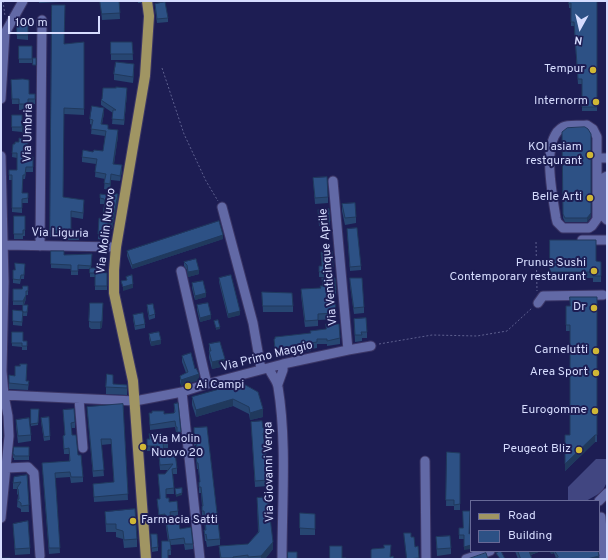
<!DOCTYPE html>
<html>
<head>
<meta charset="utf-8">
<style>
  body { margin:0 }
  #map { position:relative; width:608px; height:560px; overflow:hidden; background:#1d1d53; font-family:Overpass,sans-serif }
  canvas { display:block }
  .frame { position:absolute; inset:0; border:2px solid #d6dcfe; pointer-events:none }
  .legend { position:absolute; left:470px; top:500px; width:130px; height:52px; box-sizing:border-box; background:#1d1d53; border:1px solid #676997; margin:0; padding:5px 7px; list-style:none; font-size:12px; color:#d6dcfe }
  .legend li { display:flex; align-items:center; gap:8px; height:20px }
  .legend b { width:20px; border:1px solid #676997 }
  .north { position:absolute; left:560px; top:8px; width:40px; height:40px; -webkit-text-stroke:3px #1d1d53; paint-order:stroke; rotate:188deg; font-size:11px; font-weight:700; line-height:16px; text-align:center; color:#d6dcfe }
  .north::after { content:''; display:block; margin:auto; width:14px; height:18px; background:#d6dcfe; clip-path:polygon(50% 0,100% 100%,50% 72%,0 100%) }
  .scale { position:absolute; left:8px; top:16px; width:92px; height:18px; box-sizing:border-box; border:2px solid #d6dcfe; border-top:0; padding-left:5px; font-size:12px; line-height:14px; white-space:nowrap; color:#d6dcfe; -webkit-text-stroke:3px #1d1d53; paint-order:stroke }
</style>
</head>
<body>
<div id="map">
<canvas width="608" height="560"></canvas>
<div class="frame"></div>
<ul class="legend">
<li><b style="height:5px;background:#a09563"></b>Road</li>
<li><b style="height:11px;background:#2d5185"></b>Building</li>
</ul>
<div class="north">N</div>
<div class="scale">100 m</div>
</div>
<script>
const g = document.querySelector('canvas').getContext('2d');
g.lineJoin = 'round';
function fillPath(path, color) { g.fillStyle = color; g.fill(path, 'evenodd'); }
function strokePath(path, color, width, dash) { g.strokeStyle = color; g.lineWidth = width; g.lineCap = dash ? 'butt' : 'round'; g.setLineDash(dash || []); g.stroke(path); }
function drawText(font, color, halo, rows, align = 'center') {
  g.font = font + ' Overpass,sans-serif'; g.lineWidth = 4; g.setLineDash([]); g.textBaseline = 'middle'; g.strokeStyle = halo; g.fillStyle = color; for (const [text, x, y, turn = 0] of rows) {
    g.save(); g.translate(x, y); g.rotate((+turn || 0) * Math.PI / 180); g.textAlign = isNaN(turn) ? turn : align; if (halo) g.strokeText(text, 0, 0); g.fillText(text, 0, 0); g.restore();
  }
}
fillPath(new Path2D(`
  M 606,458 L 607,482 L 602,492 L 586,501 L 568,501 L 568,487 L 596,459 L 606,459 Z`), '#414681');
const minor = new Path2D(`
  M 1,99 L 5,33 L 23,1
  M 587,125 L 593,129 L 597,137 L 597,219 L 592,226 L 589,228 L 563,228 L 557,222 L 556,218 C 553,197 540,139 563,127 C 569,124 580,126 587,125 Z
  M 1,156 L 4,282 L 2,371 L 4,395 L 8,416 L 9,436 L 1,518
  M 597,158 L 607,158
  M 607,176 L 603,178 L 604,217 L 607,220
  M 333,181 L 348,350
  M 222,207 L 253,323 L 261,369
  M 582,240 L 607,240
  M 4,245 L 116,247
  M 40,246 L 42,20
  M 181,271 L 207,384
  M 538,303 L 543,296 L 603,295
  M 269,368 C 271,375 277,380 278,387 C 287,441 282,503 282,559
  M 278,384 L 283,370 L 283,364
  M 182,392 L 200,559
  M 4,395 L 135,401 L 182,392 L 207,384 L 283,364 L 348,350 L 371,346
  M 79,399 L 83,448
  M 425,461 L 426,559
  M 7,468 L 28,467 L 34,473 L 40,556
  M 599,501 L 607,493
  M 601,517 L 604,559
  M 466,559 L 490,551`);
const major = new Path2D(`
  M 146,559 L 133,381 L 114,293 L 114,270 L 116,247 L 145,76 L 149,16 L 147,1`);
strokePath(minor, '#3b3666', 11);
strokePath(major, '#3b3666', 12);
strokePath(new Path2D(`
  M 3,1 L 5,16
  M 162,68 L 184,134 L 206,181 L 218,201
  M 536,242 L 537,291
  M 379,344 L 432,335 L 477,336 L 507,331 L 532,308`), '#5f6190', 1, [2, 2]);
strokePath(minor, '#6269a6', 9);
strokePath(major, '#a09563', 10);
fillPath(new Path2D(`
  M 39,1 L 60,1 L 60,2 L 39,3 Z
  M 100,1 L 119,1 L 120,19 L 102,20 Z
  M 138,1 L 141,1 L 141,3 L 138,3 Z
  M 569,1 L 597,1 L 597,111 L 582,111 L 582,84 L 578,84 L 574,26 L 571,26 L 571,8 L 569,8 Z
  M 155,4 L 168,18 L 168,22 L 157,23 L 155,8 Z
  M 52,5 L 64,44 L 84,54 L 84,115 L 64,114 L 63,197 L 84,206 L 83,219 L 71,217 L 71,229 L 78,230 L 79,240 L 68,240 L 68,237 L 50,237 Z
  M 17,24 L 28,24 L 28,40 L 17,39 Z
  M 111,42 L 132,42 L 133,60 L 111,60 Z
  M 19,46 L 32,46 L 32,63 L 19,63 Z
  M 134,70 L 133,83 L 114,80 L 114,74 Z
  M 11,80 L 29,94 L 35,94 L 35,104 L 28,104 L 28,110 L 19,110 L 19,104 L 12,104 Z
  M 127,93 L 124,125 L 112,124 L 113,113 L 101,105 L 101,100 Z
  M 104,113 L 102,124 L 118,136 L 114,164 L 122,171 L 120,181 L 111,180 L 110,190 L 104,189 L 105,179 L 95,177 L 96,164 L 82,162 L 82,157 L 103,151 L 105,136 L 91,134 L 92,125 L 90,124 L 90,119 Z
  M 12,115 L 22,115 L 22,132 L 12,131 Z
  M 562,132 L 591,217 L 587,222 L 565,222 L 563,218 Z
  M 13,144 L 28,157 L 33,157 L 33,172 L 26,172 L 25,179 L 23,179 L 22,193 L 28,197 L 28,203 L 22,203 L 22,213 L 12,212 L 12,180 L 9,180 L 9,170 L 17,170 L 17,158 L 12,157 Z
  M 313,178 L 328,197 L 328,203 L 315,204 Z
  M 100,198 L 118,199 L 112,229 L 108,228 L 106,241 L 98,239 L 98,234 L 102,219 L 104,206 L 104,204 L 100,204 Z
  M 342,204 L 356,217 L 356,223 L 345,225 L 342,211 Z
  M 318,210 L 330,221 L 330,225 L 319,226 Z
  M 14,216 L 25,216 L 25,236 L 23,236 L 23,239 L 14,239 Z
  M 347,229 L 361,266 L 361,270 L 350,271 Z
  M 223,239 L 132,269 L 127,256 L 127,251 Z
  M 550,240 L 596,261 L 601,262 L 601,282 L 593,282 L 593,278 L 550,278 Z
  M 51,251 L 64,255 L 92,254 L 91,268 L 98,272 L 107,273 L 107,290 L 95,290 L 95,277 L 90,277 L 90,269 L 78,269 L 78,275 L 71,275 L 71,269 L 51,268 Z
  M 321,252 L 333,267 L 333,272 L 325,273 L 325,277 L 319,277 L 319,266 L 322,266 Z
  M 184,262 L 199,274 L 188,277 L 187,270 L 184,266 Z
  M 25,264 L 24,279 L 21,279 L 20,284 L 13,283 L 13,270 L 15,270 Z
  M 219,278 L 240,315 L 228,318 L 219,282 Z
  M 322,278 L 336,290 L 336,295 L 328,296 L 328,300 L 336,313 L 336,319 L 318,320 L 318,326 L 305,327 L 301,295 L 301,289 L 321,288 L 322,286 Z
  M 350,278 L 364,307 L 364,313 L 354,314 L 350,285 Z
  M 192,283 L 206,297 L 195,300 L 192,288 Z
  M 28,286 L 28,295 L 26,295 L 26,299 L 24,305 L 28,305 L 27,316 L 23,316 L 23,305 L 13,305 L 13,289 L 22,289 Z
  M 262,292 L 293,306 L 293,312 L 263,312 Z
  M 597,297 L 597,442 L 595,442 L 565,471 L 565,435 L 570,435 L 570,331 L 566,331 L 566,306 L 570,306 Z
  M 147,305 L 155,314 L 155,318 L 149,320 L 147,309 Z
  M 197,305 L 211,319 L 200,322 L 197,310 Z
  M 103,309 L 102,327 L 100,329 L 91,329 L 89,327 L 89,321 Z
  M 13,310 L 23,311 L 22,326 L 13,325 Z
  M 133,315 L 145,324 L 145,328 L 135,330 L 133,319 Z
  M 354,319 L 367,332 L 367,338 L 362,338 L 362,341 L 355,342 Z
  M 326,324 L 340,338 L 340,344 L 327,346 L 327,344 L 317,344 L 317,348 L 311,349 L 311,351 L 275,354 L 274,339 L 310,333 L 326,329 Z
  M 12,332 L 23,341 L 27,341 L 27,350 L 22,350 L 22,347 L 12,346 Z
  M 149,334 L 161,344 L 151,346 L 149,338 Z
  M 209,344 L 225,366 L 212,369 L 209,358 Z
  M 182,356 L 195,369 L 199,380 L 181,386 L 180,382 L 180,376 L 186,373 L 182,362 Z
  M 27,369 L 26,381 L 29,381 L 28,390 L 9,389 L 9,375 L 15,376 Z
  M 242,383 L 263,417 L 250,420 L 249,414 L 233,406 L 196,417 L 192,405 L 192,397 Z
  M 113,384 L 127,385 L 127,395 L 106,394 L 106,387 Z
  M 123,404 L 128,500 L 94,502 L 93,484 L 114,482 L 111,444 L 101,445 L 104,476 L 93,477 L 87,407 Z
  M 174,404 L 181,432 L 181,437 L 177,437 L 177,432 L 176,432 L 175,427 L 150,430 L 149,413 L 164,414 L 174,413 Z
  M 1,405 L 2,438 L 2,444 L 1,444 Z
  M 31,409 L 39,409 L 38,425 L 31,426 Z
  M 63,410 L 75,422 L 75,428 L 72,428 L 72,435 L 78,455 L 83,477 L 83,482 L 71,483 L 70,477 L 55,478 L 60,553 L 49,554 L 42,463 L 69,461 L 69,454 L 64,454 L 63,436 L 65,435 Z
  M 41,418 L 50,436 L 50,440 L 44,441 L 41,422 Z
  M 16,420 L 31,435 L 31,441 L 18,443 L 16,426 Z
  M 251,422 L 263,428 L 266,428 L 266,440 L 264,440 L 267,461 L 268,461 L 268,486 L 255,487 Z
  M 194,428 L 220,539 L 220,545 L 207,547 L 206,541 L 205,541 L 204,530 L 205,530 L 204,517 L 202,517 L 202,506 L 201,493 L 199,493 L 199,482 L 200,482 L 198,469 L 197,469 L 196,458 L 197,458 L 196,445 L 194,446 Z
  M 149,434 L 162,436 L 168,442 L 168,448 L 163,448 L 164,454 L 177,468 L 177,474 L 173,474 L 174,494 L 166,494 L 166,498 L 178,511 L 178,517 L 171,517 L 171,522 L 180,529 L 193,544 L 193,549 L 185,550 L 184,544 L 171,545 L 171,555 L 168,555 L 162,559 L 168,541 L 165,520 L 159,520 L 157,499 L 160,499 L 158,474 L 165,474 L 168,470 L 160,470 L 158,451 L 147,451 L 147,439 L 149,439 Z
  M 29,447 L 29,460 L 14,460 L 14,458 L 13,458 L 13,454 Z
  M 447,452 L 460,453 L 460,510 L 454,510 L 454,506 L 446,506 Z
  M 27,475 L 29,512 L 21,512 L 21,509 L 17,507 L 18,495 L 17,494 L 17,489 L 13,489 L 13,483 Z
  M 257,498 L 269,504 L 272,509 L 272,516 L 270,517 L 273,549 L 265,559 L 220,559 L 219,546 L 248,544 L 258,532 Z
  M 105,512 L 137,539 L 137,547 L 124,548 L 123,539 L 116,537 L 116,532 L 106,532 Z
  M 300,513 L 315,514 L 315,535 L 300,535 Z
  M 13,524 L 30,548 L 30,554 L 15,555 Z
  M 459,528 L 469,534 L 464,550 L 464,539 L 459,539 Z
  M 404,533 L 411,537 L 415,547 L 418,546 L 419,559 L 407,559 Z
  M 151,534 L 158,547 L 158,551 L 152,552 Z
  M 436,537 L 451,548 L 451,554 L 437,556 Z
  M 515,551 L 541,551 L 531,555 L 532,559 L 518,559 Z
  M 550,551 L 598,551 L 599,559 L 556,558 L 554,553 L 551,554 Z`), '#274672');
fillPath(new Path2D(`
  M 134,64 L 134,70 L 133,83 L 133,77 Z
  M 127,88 L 127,93 L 124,125 L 124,120 Z
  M 104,108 L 104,113 L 101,129 L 101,124 Z
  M 118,130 L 118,136 L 113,169 L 113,164 Z
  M 122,165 L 122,171 L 120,181 L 120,176 Z
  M 111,174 L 111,180 L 110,190 L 110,184 Z
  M 118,194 L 118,199 L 112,229 L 112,224 Z
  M 591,213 L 591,217 L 587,222 L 587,218 Z
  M 108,223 L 108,228 L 106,241 L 106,236 Z
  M 223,235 L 223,239 L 132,269 L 132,265 Z
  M 199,270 L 199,274 L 188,277 L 188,272 Z
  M 133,284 L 133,288 L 123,291 L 123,287 Z
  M 206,293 L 206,297 L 195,300 L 195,296 Z
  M 26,295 L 26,299 L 23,305 L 23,301 Z
  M 103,303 L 102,327 L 100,329 L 100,322 Z
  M 240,311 L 240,315 L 228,318 L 228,314 Z
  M 211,315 L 211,319 L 200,322 L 200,318 Z
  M 220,327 L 220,329 L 216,330 L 216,328 Z
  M 161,340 L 161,344 L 151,346 L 151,342 Z
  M 225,359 L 225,366 L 212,369 L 212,362 Z
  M 199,374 L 199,380 L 181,386 L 181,380 Z
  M 233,399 L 233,406 L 196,417 L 196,410 Z
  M 263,409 L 263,417 L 250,420 L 250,413 Z
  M 595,435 L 595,442 L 565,471 L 565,464 Z
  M 182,493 L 182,495 L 176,497 L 176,495 Z
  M 273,542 L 273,549 L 265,559 L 261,559 L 261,556 Z
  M 471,545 L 471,549 L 464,550 L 464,547 Z
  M 528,551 L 541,551 L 528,556 Z
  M 551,551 L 554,551 L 554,553 L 551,554 Z
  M 599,556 L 599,559 L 587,559 Z`), '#20395d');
const building = new Path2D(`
  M 100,1 L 119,1 L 120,13 L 102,14 Z
  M 569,1 L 597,1 L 597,107 L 582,107 L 582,79 L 578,79 L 574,22 L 571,22 L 571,3 L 569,4 Z
  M 165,2 L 168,18 L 157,19 L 155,4 Z
  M 52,5 L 65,5 L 64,44 L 84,42 L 84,109 L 64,108 L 63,197 L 84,200 L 83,213 L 71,211 L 71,229 L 78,230 L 79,234 L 68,234 L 68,231 L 50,231 Z
  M 17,24 L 28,24 L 28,35 L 17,35 Z
  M 111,42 L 132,42 L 133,54 L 111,54 Z
  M 19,46 L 32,46 L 32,59 L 19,59 Z
  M 33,58 L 36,58 L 36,65 L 33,65 Z
  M 116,62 L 134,64 L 133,77 L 114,74 Z
  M 23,79 L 29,80 L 29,94 L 35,94 L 35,99 L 28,99 L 28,104 L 19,104 L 19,99 L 12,99 L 11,80 Z
  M 116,87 L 127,88 L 124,120 L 112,119 L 113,110 L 116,110 L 101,100 L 102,99 L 103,88 L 116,88 Z
  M 92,106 L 104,108 L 101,124 L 108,125 L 108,129 L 118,130 L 113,164 L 122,165 L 120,176 L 111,174 L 110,184 L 104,183 L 106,174 L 95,172 L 97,159 L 82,157 L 83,150 L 93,152 L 94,150 L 103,151 L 106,131 L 91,129 L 93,120 L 90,119 Z
  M 12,115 L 22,115 L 22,127 L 12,127 Z
  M 23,126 L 28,126 L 28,157 L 33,157 L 33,167 L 26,167 L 25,175 L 23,175 L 22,193 L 28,193 L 28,198 L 22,199 L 22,208 L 12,208 L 12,175 L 9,175 L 9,170 L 17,170 L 17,153 L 12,153 L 13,144 L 15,144 L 15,142 L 19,142 L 19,138 L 23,139 Z
  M 585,127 L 588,129 L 591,134 L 591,213 L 587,218 L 565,218 L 563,214 L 562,132 L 567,128 Z
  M 327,177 L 328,197 L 315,198 L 313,178 Z
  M 108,193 L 118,194 L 112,224 L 108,223 L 106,236 L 98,234 L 99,218 L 102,219 L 105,203 L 104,199 L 100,198 L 100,194 L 108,195 Z
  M 355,203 L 356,217 L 345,218 L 342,204 Z
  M 329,209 L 330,221 L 319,222 L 318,210 Z
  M 14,216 L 25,216 L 25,230 L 23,230 L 23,234 L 14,234 Z
  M 219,221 L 223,235 L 132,265 L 127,251 Z
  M 357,228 L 361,266 L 350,267 L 347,229 Z
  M 550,240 L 596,240 L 596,261 L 601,262 L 601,276 L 593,276 L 593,272 L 550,272 Z
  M 328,249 L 328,251 L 332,251 L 333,267 L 325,268 L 325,271 L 319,272 L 319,266 L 322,266 L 321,252 L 323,252 L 323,250 Z
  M 51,251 L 64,251 L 64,255 L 92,254 L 91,266 L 78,265 L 78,271 L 71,271 L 71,265 L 51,264 Z
  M 196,259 L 199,270 L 188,272 L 187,265 L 184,262 Z
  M 15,263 L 25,264 L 24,275 L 21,275 L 20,280 L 13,279 L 13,270 L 15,270 Z
  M 90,268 L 98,268 L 97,272 L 107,273 L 107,286 L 95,286 L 95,273 L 90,273 Z
  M 132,275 L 133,284 L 123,287 L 121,281 L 127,280 L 126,277 Z
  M 231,275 L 240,311 L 228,314 L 219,278 Z
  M 322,278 L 335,278 L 336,290 L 328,290 L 328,300 L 335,300 L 336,313 L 318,314 L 318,320 L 305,321 L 301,289 L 321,288 L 320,286 L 323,286 Z
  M 350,278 L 362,278 L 364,307 L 354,308 Z
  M 203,281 L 206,293 L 195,296 L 192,283 Z
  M 23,286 L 28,286 L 28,291 L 26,291 L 26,295 L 23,301 L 13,301 L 13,289 L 22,289 Z
  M 262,292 L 292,293 L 293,306 L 263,306 Z
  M 570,297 L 597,297 L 597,435 L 595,435 L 565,464 L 565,435 L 570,435 L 570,325 L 566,325 L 566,306 L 570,306 Z
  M 90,303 L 103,303 L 102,321 L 100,322 L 91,322 L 89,321 Z
  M 208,303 L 211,315 L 200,318 L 197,305 Z
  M 153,304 L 155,314 L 149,316 L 147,305 Z
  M 23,305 L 28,305 L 27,312 L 23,312 Z
  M 13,310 L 23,311 L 22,322 L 13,321 Z
  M 143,313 L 145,324 L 135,326 L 133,315 Z
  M 366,318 L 367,332 L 361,332 L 362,335 L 355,335 L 354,319 Z
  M 218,320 L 220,327 L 216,328 L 214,321 Z
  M 326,324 L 339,324 L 340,338 L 327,341 L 327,339 L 317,339 L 317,342 L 310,343 L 311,346 L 275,349 L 274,339 L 275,339 L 275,337 L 311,333 L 310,331 L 326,329 Z
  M 12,332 L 23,332 L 23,341 L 27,341 L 27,346 L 22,346 L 22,343 L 12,343 Z
  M 159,332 L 161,340 L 151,342 L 149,334 Z
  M 220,342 L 225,359 L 212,362 L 209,351 L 211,351 L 209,344 Z
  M 191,353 L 195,369 L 196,368 L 199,374 L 181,380 L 180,376 L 188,372 L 182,356 Z
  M 20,364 L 27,364 L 26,381 L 29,381 L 28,385 L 9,383 L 9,375 L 15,376 L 15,366 L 20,366 Z
  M 107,374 L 113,375 L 113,384 L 127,385 L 127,388 L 106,387 Z
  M 242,383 L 258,392 L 263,409 L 250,413 L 249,407 L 233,399 L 196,410 L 192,397 Z
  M 178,403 L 181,432 L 177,432 L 177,427 L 176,427 L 175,421 L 150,425 L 149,413 L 152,413 L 152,411 L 164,411 L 164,414 L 174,413 L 175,412 L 174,404 Z
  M 123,404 L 128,494 L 94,497 L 93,484 L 114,482 L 111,439 L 101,439 L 104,470 L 93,471 L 87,407 Z
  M 1,405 L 2,438 L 1,438 Z
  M 31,409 L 39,409 L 38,423 L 31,424 Z
  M 74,409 L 75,422 L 71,423 L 72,435 L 76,435 L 78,455 L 81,455 L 83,477 L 71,477 L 70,472 L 55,473 L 60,548 L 49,548 L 42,463 L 70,461 L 69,448 L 64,449 L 63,436 L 65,435 L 63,410 Z
  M 49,417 L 50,436 L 44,437 L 41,418 Z
  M 29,418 L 31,435 L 18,436 L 16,420 Z
  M 262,421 L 263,428 L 266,428 L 266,433 L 263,433 L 267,461 L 268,461 L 268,480 L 255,481 L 251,422 Z
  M 207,427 L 220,539 L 207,540 L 206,534 L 205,535 L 204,530 L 206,530 L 204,511 L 202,511 L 202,506 L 203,506 L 201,487 L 199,487 L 199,482 L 200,482 L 198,463 L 197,463 L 196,458 L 198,458 L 196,439 L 194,439 L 194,428 Z
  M 162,433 L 162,436 L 167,436 L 168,442 L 163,442 L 164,454 L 175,453 L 177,468 L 172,469 L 174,488 L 166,489 L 166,498 L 169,498 L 169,502 L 177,501 L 178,511 L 170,512 L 171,522 L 179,522 L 180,529 L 191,527 L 193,544 L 185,544 L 184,538 L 169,540 L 165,514 L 159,515 L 157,499 L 160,499 L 160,496 L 158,474 L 165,474 L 173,464 L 160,465 L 158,446 L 147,446 L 147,439 L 150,439 L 149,434 Z
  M 14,447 L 29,447 L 29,456 L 14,456 L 14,454 L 13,454 Z
  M 447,452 L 460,453 L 460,504 L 454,505 L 454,500 L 446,500 Z
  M 27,475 L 29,505 L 21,506 L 21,503 L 17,500 L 19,499 L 18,489 L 17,488 L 21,482 L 13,483 L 14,477 Z
  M 182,488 L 182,493 L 176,495 L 175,489 Z
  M 268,497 L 269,504 L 271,504 L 272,509 L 269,509 L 273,542 L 261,556 L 248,557 L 248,555 L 233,557 L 233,558 L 221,558 L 219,546 L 248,544 L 259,532 L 257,498 Z
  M 135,509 L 137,539 L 124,540 L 123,531 L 116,529 L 116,524 L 106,524 L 105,512 Z
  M 463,511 L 470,511 L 469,534 L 471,533 L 471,545 L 464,547 L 464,535 L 459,535 L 459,528 L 463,528 Z
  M 300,513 L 315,514 L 315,529 L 300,528 Z
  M 28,521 L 30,548 L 15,549 L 13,524 Z
  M 404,533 L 411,533 L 411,537 L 414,537 L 415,547 L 418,546 L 419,558 L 407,559 Z
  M 151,534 L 157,534 L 158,547 L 152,548 Z
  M 450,536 L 451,548 L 437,549 L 436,537 Z
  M 162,541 L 170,541 L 171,550 L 168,550 L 168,559 L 162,559 Z
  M 384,545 L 391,545 L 390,557 L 393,556 L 394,559 L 371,559 L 371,550 L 372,549 L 384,548 Z
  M 330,546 L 342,546 L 342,558 L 346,558 L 346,559 L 330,559 Z
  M 501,551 L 505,559 L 500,559 L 496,553 Z
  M 518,551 L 529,551 L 532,559 L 521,559 Z
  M 555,551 L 598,551 L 599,556 L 587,559 L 554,559 L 558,557 Z
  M 288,552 L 297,552 L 297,559 L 288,559 Z
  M 486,553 L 488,559 L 468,559 Z
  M 1,558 L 10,558 L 10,559 L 1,559 Z`);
fillPath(building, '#2d5185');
strokePath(building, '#20395d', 1);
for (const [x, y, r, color] of [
  [593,70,4,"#d0b736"],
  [596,102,4,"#d0b736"],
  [590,155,4,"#d0b736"],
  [590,198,4,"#d0b736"],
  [594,271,4,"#d0b736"],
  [594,308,4,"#d0b736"],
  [596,351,4,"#d0b736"],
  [596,373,4,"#d0b736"],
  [188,386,4,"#d0b736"],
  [595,411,4,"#d0b736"],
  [143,447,4,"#d0b736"],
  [579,450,4,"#d0b736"],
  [133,521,4,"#d0b736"]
]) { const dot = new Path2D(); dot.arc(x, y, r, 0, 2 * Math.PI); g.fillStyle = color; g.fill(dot); strokePath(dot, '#1d1d53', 1.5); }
drawText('12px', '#d6dcfe', '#1d1d53', [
  ["Tempur",585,70],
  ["Internorm",588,102],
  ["KOI asiam",582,148],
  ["restqurant",582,162],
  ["Belle Arti",582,198],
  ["Prunus Sushi",586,264],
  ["Contemporary restaurant",586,278],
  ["Dr",586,308],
  ["Carnelutti",588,351],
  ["Area Sport",588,373],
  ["Ai Campi",196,386,"left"],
  ["Eurogomme",587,411],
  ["Via Molin",151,440,"left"],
  ["Nuovo 20",151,454,"left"],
  ["Peugeot Bliz",571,450],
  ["Farmacia Satti",141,521,"left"]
], 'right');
drawText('12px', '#d6dcfe', '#1d1d53', [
  ["Via Umbria",29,133,-89],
  ["Via Molin Nuovo",107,231,-83],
  ["Via Liguria",60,234,1],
  ["Via Venticinque Aprile",329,267,-95],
  ["Via Primo Maggio",267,357,-14],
  ["Via Giovanni Verga",270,472,-91]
]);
</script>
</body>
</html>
